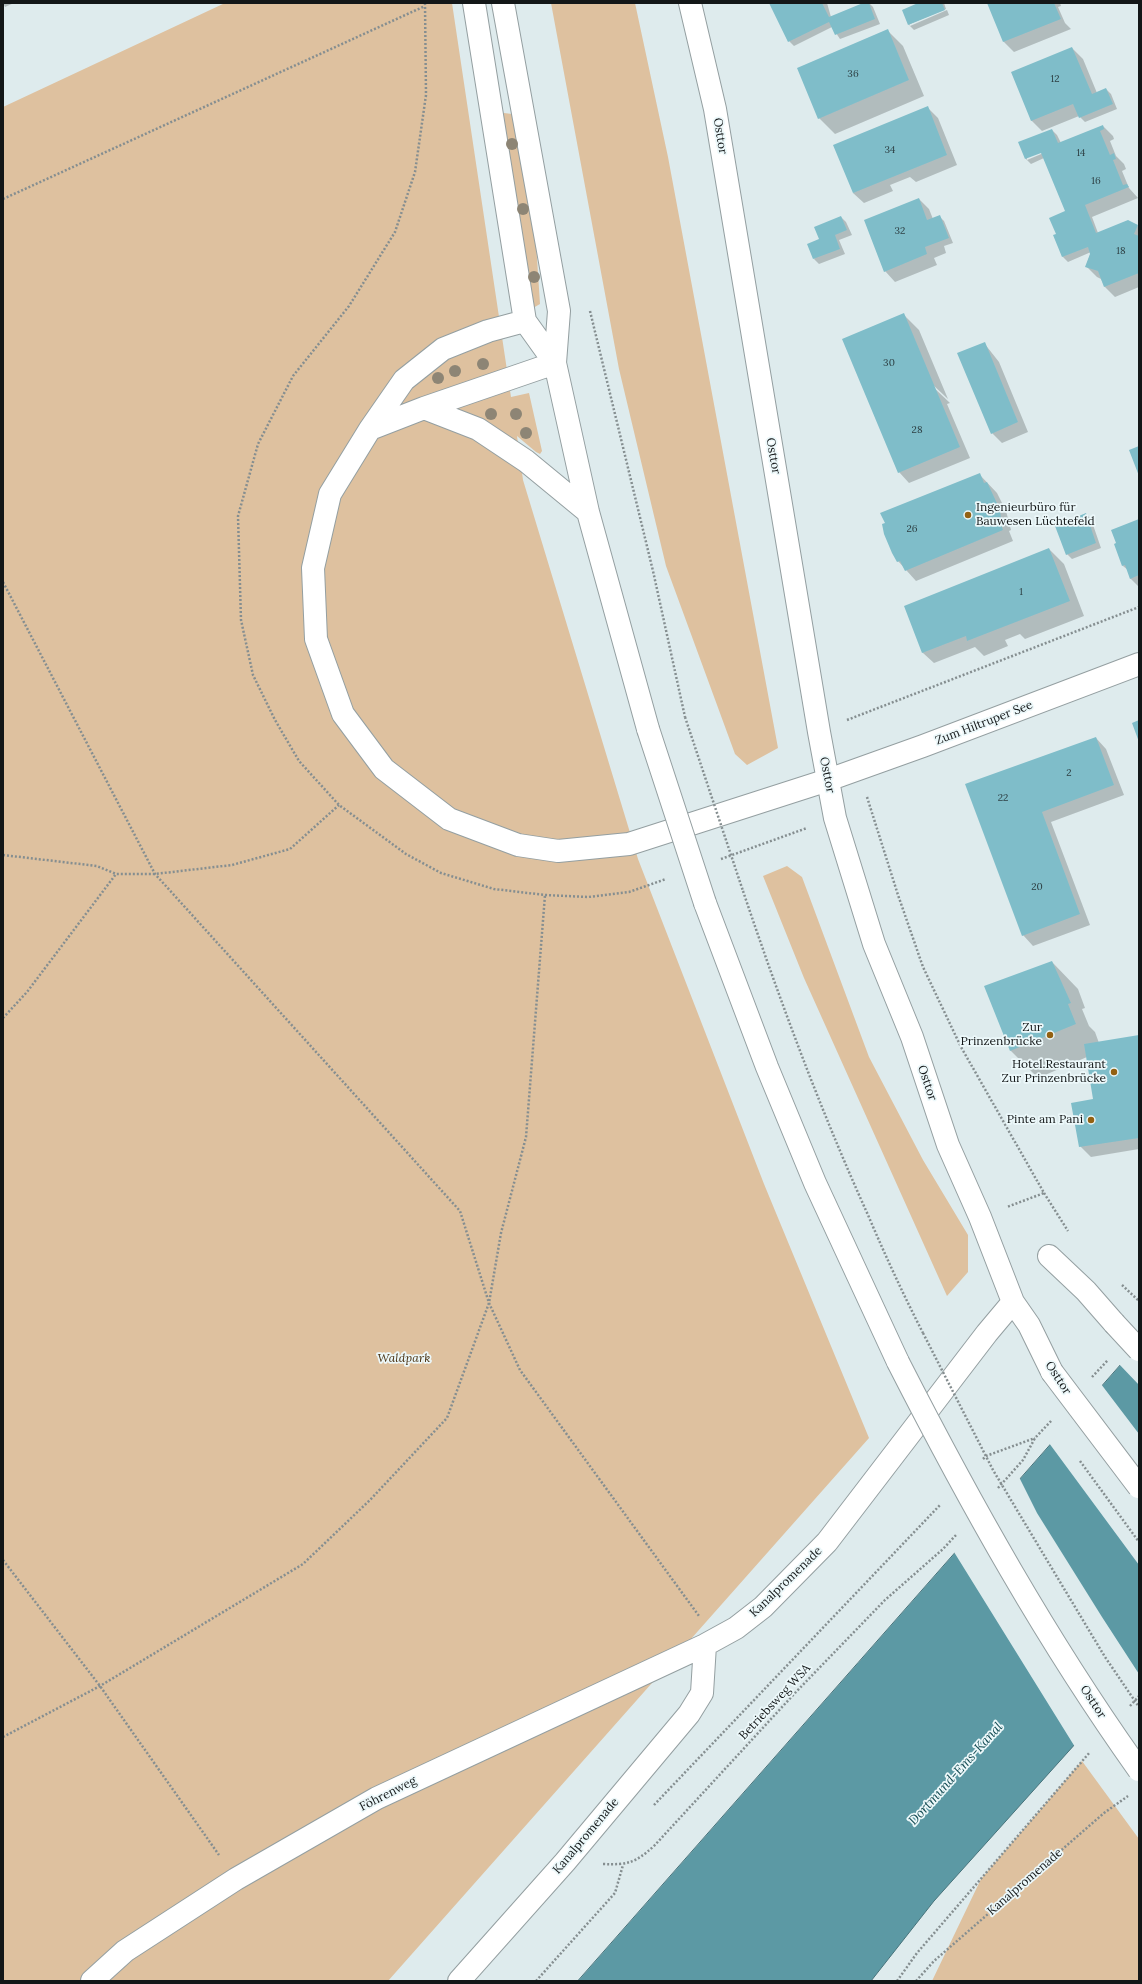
<!DOCTYPE html>
<html>
<head>
<meta charset="utf-8">
<style>
  body { margin:0 }
  #map { position:relative; width:1142px; height:1984px; overflow:hidden; background:#deebed; font-family:Lora,serif }
  canvas { display:block }
  .frame { position:absolute; inset:0; border:4px solid #131718; pointer-events:none }
</style>
</head>
<body>
<div id="map">
<canvas width="1142" height="1984"></canvas>
<div class="frame"></div>
</div>
<script>
const g = document.querySelector('canvas').getContext('2d');
g.lineJoin = 'round';
function fillPath(path, color) { g.fillStyle = color; g.fill(path, 'evenodd'); }
function strokePath(path, color, width, dash) { g.strokeStyle = color; g.lineWidth = width; g.lineCap = dash ? 'butt' : 'round'; g.setLineDash(dash || []); g.stroke(path); }
function drawText(font, color, halo, rows, align = 'center') {
  g.font = font + ' Lora,serif'; g.lineWidth = 3.5; g.setLineDash([]); g.textBaseline = 'middle'; g.strokeStyle = halo; g.fillStyle = color; for (const [text, x, y, turn = 0] of rows) {
    g.save(); g.translate(x, y); g.rotate((+turn || 0) * Math.PI / 180); g.textAlign = isNaN(turn) ? turn : align; if (halo) g.strokeText(text, 0, 0); g.fillText(text, 0, 0); g.restore();
  }
}
fillPath(new Path2D(`
  M 225,3 L 452,3 L 511,397 L 529,393 L 542,451 L 540,454 L 536,452 L 517,436 L 523,480 L 638,859 L 764,1184 L 869,1438 L 388,1981 L 3,1981 L 3,107 Z
  M 551,3 L 635,3 L 668,157 L 778,748 L 747,765 L 735,754 L 666,566 L 619,369 Z
  M 504,113 L 512,114 L 536,243 L 540,304 L 533,308 L 501,116 Z
  M 787,866 L 802,877 L 869,1057 L 923,1160 L 968,1235 L 968,1272 L 947,1296 L 804,978 L 763,876 Z
  M 1082,1761 L 1139,1839 L 1139,1981 L 932,1981 L 981,1879 Z`), '#dec19f');
const water = new Path2D(`
  M 1139,1344 L 1139,1673 L 934,1901 L 871,1981 L 578,1981 Z`);
fillPath(water, '#5c99a4');
strokePath(water, '#46727a', 1);
fillPath(new Path2D(`
  M 1137,1342 L 1139,1342 L 1139,1385 L 1119,1364 Z
  M 1101,1384 L 1139,1434 L 1139,1565 L 1049,1443 Z
  M 1019,1477 L 1037,1513 L 1102,1617 L 1139,1674 L 1139,1676 L 1075,1747 L 954,1552 Z`), '#deebed');
fillPath(new Path2D(`
  M 3,3 L 14,3 L 5,7 Z
  M 770,3 L 827,3 L 831,17 L 869,3 L 873,7 L 880,24 L 840,39 L 832,27 L 794,46 L 789,41 Z
  M 921,3 L 944,3 L 946,9 L 910,24 L 910,26 L 903,10 Z
  M 988,3 L 1060,3 L 1061,6 L 1058,7 L 1065,23 L 1071,29 L 1014,52 L 1004,42 Z
  M 947,10 L 949,15 L 914,30 L 910,26 Z
  M 887,30 L 903,46 L 924,96 L 835,134 L 819,118 Z
  M 1072,48 L 1083,59 L 1097,93 L 1106,89 L 1111,94 L 1117,109 L 1085,122 L 1079,116 L 1042,131 L 1031,120 Z
  M 927,107 L 938,118 L 957,165 L 916,182 L 910,177 L 890,185 L 893,191 L 864,203 L 853,193 Z
  M 1103,126 L 1113,136 L 1114,139 L 1110,141 L 1116,156 L 1124,164 L 1126,169 L 1122,171 L 1129,188 L 1138,198 L 1092,217 L 1098,233 L 1128,221 L 1139,227 L 1139,287 L 1115,297 L 1105,287 L 1101,279 L 1097,277 L 1086,266 L 1091,252 L 1068,262 L 1063,257 L 1054,236 L 1057,234 L 1066,212 L 1044,158 L 1031,164 L 1026,159 L 1020,143 L 1052,130 L 1057,135 L 1061,143 ZM 1045,150 L 1046,152 L 1027,160 L 1027,157 Z
  M 919,199 L 929,209 L 933,219 L 939,216 L 944,221 L 953,243 L 944,246 L 946,253 L 934,258 L 937,265 L 895,282 L 885,271 Z
  M 841,217 L 846,222 L 852,235 L 839,240 L 845,254 L 819,264 L 814,259 L 821,240 Z
  M 904,315 L 919,330 L 948,399 L 932,384 L 931,385 L 950,403 L 947,404 L 970,458 L 909,483 L 899,472 Z
  M 984,343 L 999,362 L 1028,432 L 1002,443 L 992,433 Z
  M 979,474 L 997,493 L 1006,511 L 1011,530 L 1009,531 L 1013,541 L 916,581 L 898,561 Z
  M 1086,514 L 1091,519 L 1101,548 L 1072,559 L 1067,554 Z
  M 1139,520 L 1139,587 L 1130,578 L 1128,570 L 1123,566 Z
  M 1049,549 L 1064,564 L 1084,616 L 1025,639 L 1020,634 L 1005,640 L 1008,646 L 984,656 L 975,647 L 934,663 L 923,653 L 906,607 Z
  M 1096,738 L 1106,749 L 1124,795 L 1051,822 L 1090,925 L 1033,946 L 1023,935 L 966,785 Z
  M 1052,962 L 1078,989 L 1085,1008 L 1082,1009 L 1089,1026 L 1095,1032 L 1099,1043 L 1139,1036 L 1139,1149 L 1091,1157 L 1080,1146 L 1094,1100 L 1087,1057 L 1038,1078 L 1011,1051 L 986,986 Z`), '#0003');
fillPath(new Path2D(`
  M 769,3 L 822,3 L 829,17 L 863,3 L 869,3 L 875,19 L 835,35 L 829,22 L 788,42 Z
  M 918,3 L 942,3 L 945,10 L 908,25 L 902,10 Z
  M 987,3 L 1054,3 L 1061,19 L 1003,42 Z
  M 888,29 L 909,80 L 818,119 L 797,68 Z
  M 1072,47 L 1092,94 L 1106,88 L 1113,104 L 1079,118 L 1073,104 L 1031,121 L 1011,72 Z
  M 928,106 L 947,155 L 853,193 L 833,145 Z
  M 1103,125 L 1104,129 L 1100,131 L 1110,155 L 1114,153 L 1116,159 L 1113,160 L 1123,185 L 1127,184 L 1129,187 L 1085,205 L 1096,233 L 1128,220 L 1138,225 L 1134,234 L 1139,236 L 1139,273 L 1104,287 L 1098,271 L 1085,267 L 1090,254 L 1088,247 L 1062,257 L 1053,235 L 1056,234 L 1049,218 L 1065,211 L 1041,153 L 1025,159 L 1018,142 L 1052,129 L 1058,143 Z
  M 919,198 L 927,220 L 940,215 L 949,238 L 925,247 L 927,254 L 884,272 L 864,220 Z
  M 841,216 L 847,230 L 835,235 L 840,249 L 813,259 L 807,244 L 819,239 L 814,227 Z
  M 904,313 L 960,447 L 898,473 L 842,339 Z
  M 985,342 L 1018,422 L 991,434 L 957,353 Z
  M 1139,446 L 1139,476 L 1129,450 Z
  M 980,473 L 984,483 L 987,482 L 995,499 L 1000,510 L 1001,519 L 999,520 L 1003,530 L 905,571 L 900,561 L 897,562 L 892,553 L 884,534 L 882,524 L 885,523 L 880,513 Z
  M 1086,513 L 1096,543 L 1066,555 L 1055,526 Z
  M 1139,519 L 1139,575 L 1130,579 L 1125,565 L 1122,566 L 1114,544 L 1116,543 L 1111,530 Z
  M 1049,548 L 1070,601 L 967,641 L 966,636 L 922,653 L 904,606 Z
  M 1139,720 L 1139,742 L 1132,723 Z
  M 1096,737 L 1114,785 L 1042,812 L 1080,914 L 1022,936 L 965,784 Z
  M 1052,961 L 1071,1003 L 1068,1004 L 1076,1024 L 1010,1051 L 984,986 Z
  M 1139,1035 L 1139,1138 L 1079,1147 L 1071,1103 L 1093,1099 L 1084,1044 Z`), '#7fbdc9');
const minor = new Path2D(`
  M 690,3 L 715,109 L 819,732 L 835,818 L 874,944 L 912,1037 L 948,1145 L 980,1217 L 1013,1302 L 1029,1325 L 1052,1372
  M 828,780 L 923,746 L 1139,664
  M 1049,1256 L 1086,1291 L 1114,1323
  M 92,1981 L 125,1951 L 236,1879 L 377,1798 L 705,1645 L 736,1628 L 763,1607 L 827,1542 L 987,1333 L 1013,1302
  M 459,1981 L 565,1862 L 689,1714 L 702,1693 L 705,1645`);
const secondary = new Path2D(`
  M 474,3 L 525,321 L 555,363
  M 503,3 L 559,311 L 555,363 L 588,512 L 648,729
  M 525,321 L 488,331 L 443,349 L 404,380 L 370,429 L 330,494 L 313,568 L 316,639 L 343,714 L 384,769 L 449,819 L 518,845 L 558,851 L 629,844 L 828,780
  M 424,408 L 478,429 L 526,461 L 588,512
  M 370,429 L 424,408 L 555,363
  M 705,903 L 767,1067 L 815,1183 L 898,1362`);
strokePath(minor, '#949fa1', 24);
strokePath(secondary, '#949fa1', 24);
strokePath(new Path2D(`
  M 425,3 L 426,95 L 415,172 L 395,232 L 349,306 L 293,376 L 258,444 L 238,516 L 241,620 L 253,675 L 275,720 L 299,761 L 339,805 L 406,854 L 441,873 L 494,889 L 545,895 L 588,897 L 629,892 L 666,879
  M 3,199 L 425,6
  M 590,311 L 653,571 L 685,717
  M 3,582 L 155,874 L 460,1211 L 489,1303 L 520,1370 L 699,1616
  M 847,720 L 1139,607
  M 867,797 L 898,895 L 923,967 L 961,1047 L 1044,1193 L 1007,1207
  M 3,855 L 97,866 L 116,874
  M 721,859 L 807,828
  M 743,891 C 780,1001 820,1109 868,1215 C 885,1255 903,1294 923,1333
  M 3,1018 L 27,992 L 116,874 L 155,874 L 232,865 L 290,849 L 339,805
  M 1044,1193 L 1068,1231
  M 1122,1285 L 1139,1301
  M 1092,1377 L 1108,1360
  M 983,1459 L 986,1456 L 1035,1438
  M 998,1488 L 1023,1460 L 1035,1438 L 1052,1420
  M 3,1560 L 100,1686 L 219,1855
  M 1130,1706 L 1139,1696
  M 3,1737 L 100,1686 L 303,1564 L 370,1500 L 447,1418 L 489,1303 L 501,1233 L 526,1137 L 545,895
  M 654,1805 L 940,1505
  M 603,1864 C 628,1865 635,1863 654,1846 L 795,1693 L 885,1600 L 943,1549 L 956,1535
  M 536,1981 L 615,1893 L 623,1865
  M 897,1981 L 917,1953 L 1090,1752
  M 916,1981 L 934,1961 L 1104,1813 L 1128,1796`), '#858e90', 2.5, [2, 2]);
strokePath(minor, '#fff', 22);
strokePath(secondary, '#fff', 22);
const minorBridge = new Path2D(`
  M 1114,1323 L 1139,1350
  M 1052,1372 L 1139,1487`);
const secondaryBridge = new Path2D(`
  M 648,729 L 705,903
  M 898,1362 C 970,1503 1047,1641 1139,1770`);
strokePath(minorBridge, '#949fa1', 24, []);
strokePath(secondaryBridge, '#949fa1', 24, []);
strokePath(new Path2D(`
  M 685,717 L 743,891
  M 923,1333 L 993,1470 L 1105,1657 L 1139,1707
  M 1080,1461 L 1139,1542`), '#858e90', 2.5, [2, 2]);
strokePath(minorBridge, '#fff', 22);
strokePath(secondaryBridge, '#fff', 22);
g.fillStyle = '#8d8575';
for (const [x, y] of [
  [512,144],
  [523,209],
  [534,277],
  [483,364],
  [455,371],
  [438,378],
  [491,414],
  [516,414],
  [526,433]
]) { g.beginPath(); g.arc(x, y, 6, 0, 2 * Math.PI); g.fill(); }
for (const [x, y, r, color] of [
  [968,515,4,"#936112"],
  [1050,1035,4,"#936112"],
  [1114,1072,4,"#936112"],
  [1091,1120,4,"#936112"]
]) { const dot = new Path2D(); dot.arc(x, y, r, 0, 2 * Math.PI); g.fillStyle = color; g.fill(dot); strokePath(dot, '#ecf8fa', 1.5); }
drawText('10px', '#2e4044', null, [
  ["36",853,74],
  ["12",1055,79],
  ["34",890,150],
  ["14",1081,153],
  ["16",1096,181],
  ["32",900,231],
  ["18",1121,251],
  ["30",889,363],
  ["28",917,430],
  ["26",912,529],
  ["1",1021,592],
  ["2",1069,773],
  ["22",1003,798],
  ["20",1037,887]
]);
drawText('12px', '#131718', '#ecf8fa', [
  ["Osttor",720,136,81],
  ["Osttor",773,456,80],
  ["Zum Hiltruper See",984,723,-21],
  ["Osttor",827,775,79],
  ["Osttor",927,1083,71],
  ["Osttor",1058,1378,57],
  ["Kanalpromenade",786,1582,-44],
  ["Betriebsweg WSA",775,1702,-47],
  ["Osttor",1093,1702,57],
  ["Föhrenweg",388,1794,-27],
  ["Kanalpromenade",586,1836,-50],
  ["Kanalpromenade",1025,1882,-41]
]);
drawText('12px', '#131718', '#ecf8fa', [
  ["Ingenieurbüro für",976,508,"left"],
  ["Bauwesen Lüchtefeld",976,522,"left"],
  ["Zur",1042,1028],
  ["Prinzenbrücke",1042,1042],
  ["Hotel.Restaurant",1106,1065],
  ["Zur Prinzenbrücke",1106,1079],
  ["Pinte am Pani",1083,1120]
], 'right');
drawText('italic 12px', '#4a3212', '#ecf8fa', [
  ["Waldpark",404,1359]
]);
drawText('italic 13px', '#134b53', '#ecf8fa', [
  ["Dortmund-Ems-Kanal",956,1774,-48]
]);
</script>
</body>
</html>
